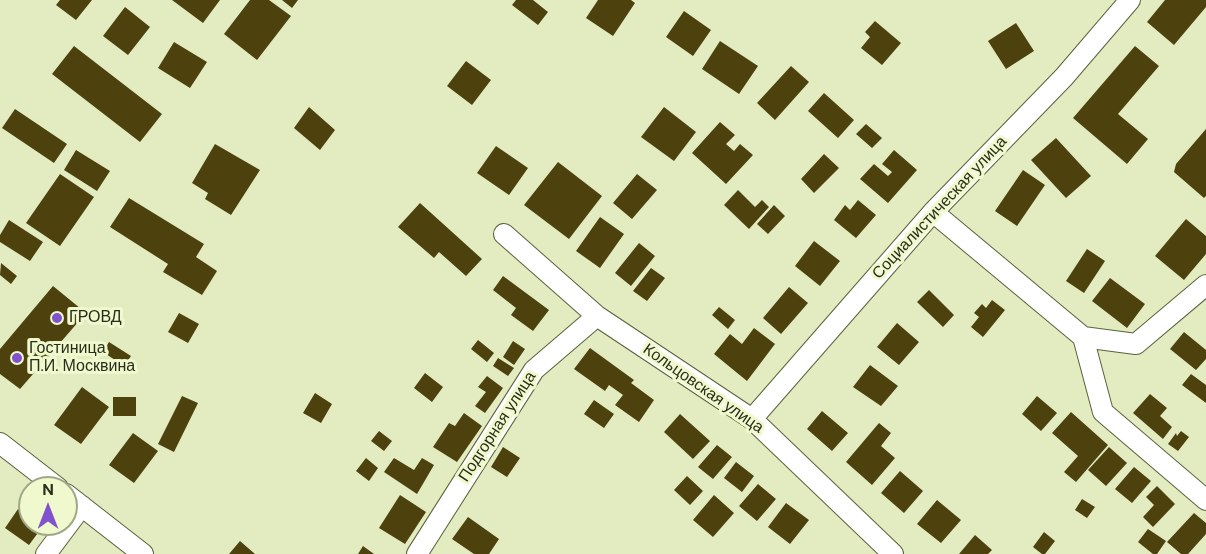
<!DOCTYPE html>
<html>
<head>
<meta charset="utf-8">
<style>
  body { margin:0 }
  #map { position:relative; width:1206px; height:554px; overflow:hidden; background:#e2ecc0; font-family:"DM Sans",sans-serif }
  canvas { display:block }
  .north { position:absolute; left:18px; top:476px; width:60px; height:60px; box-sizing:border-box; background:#f0f9cd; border:2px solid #a0a786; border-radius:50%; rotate:0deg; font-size:16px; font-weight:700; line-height:24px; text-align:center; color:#292d1c }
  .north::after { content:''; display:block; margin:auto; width:21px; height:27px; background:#8052cb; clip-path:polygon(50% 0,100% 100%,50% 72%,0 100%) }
</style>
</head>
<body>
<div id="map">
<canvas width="1206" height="554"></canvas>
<div class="north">N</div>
</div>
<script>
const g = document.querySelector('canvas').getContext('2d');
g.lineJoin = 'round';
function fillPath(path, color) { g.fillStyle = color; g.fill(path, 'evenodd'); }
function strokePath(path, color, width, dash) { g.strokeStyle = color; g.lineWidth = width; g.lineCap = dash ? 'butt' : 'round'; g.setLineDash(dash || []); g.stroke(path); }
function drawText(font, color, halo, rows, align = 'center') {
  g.font = font + ' "DM Sans",sans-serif'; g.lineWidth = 6; g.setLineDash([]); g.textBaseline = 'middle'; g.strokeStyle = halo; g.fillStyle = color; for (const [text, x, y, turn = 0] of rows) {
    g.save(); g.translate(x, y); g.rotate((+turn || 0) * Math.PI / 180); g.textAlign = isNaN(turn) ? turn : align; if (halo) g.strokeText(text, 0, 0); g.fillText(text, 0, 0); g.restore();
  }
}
fillPath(new Path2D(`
  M 60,0 L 92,0 L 76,20 L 56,5 Z
  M 172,0 L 220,0 L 203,23 Z
  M 250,0 L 269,0 L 291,16 L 257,60 L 224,34 Z
  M 282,0 L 298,0 L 292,8 Z
  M 516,0 L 533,0 L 548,12 L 538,25 L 512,5 Z
  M 598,0 L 631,0 L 635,3 L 613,36 L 586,18 Z
  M 1165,0 L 1206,0 L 1206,7 L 1174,45 L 1147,22 Z
  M 125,7 L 150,27 L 128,55 L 103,36 Z
  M 684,11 L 711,30 L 693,56 L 666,37 Z
  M 875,21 L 901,43 L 882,65 L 861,48 L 870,37 L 865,32 Z
  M 1016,23 L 1034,51 L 1006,69 L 988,41 Z
  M 720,41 L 758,66 L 739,94 L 702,69 Z
  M 174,42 L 207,62 L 190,88 L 158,68 Z
  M 74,46 L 162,114 L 140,142 L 52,74 Z
  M 1135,46 L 1159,66 L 1118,114 L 1148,139 L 1127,164 L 1073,118 Z
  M 466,61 L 491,80 L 472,105 L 447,86 Z
  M 791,66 L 809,82 L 775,120 L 757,103 Z
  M 824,93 L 854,120 L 838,138 L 808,111 Z
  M 309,107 L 335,130 L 320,150 L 294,128 Z
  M 664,107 L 696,132 L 674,161 L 641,137 Z
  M 15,109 L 67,144 L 54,163 L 2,128 Z
  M 720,122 L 735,135 L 726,144 L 734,151 L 740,144 L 753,155 L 726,184 L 692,153 Z
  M 866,124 L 882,138 L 872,148 L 856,134 Z
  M 1206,129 L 1206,196 L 1204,198 L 1174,172 L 1176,164 Z
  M 1056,138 L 1091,176 L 1066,198 L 1031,160 Z
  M 215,144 L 260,170 L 231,215 L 205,199 L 208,193 L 192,183 Z
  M 496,146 L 528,168 L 509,195 L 477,173 Z
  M 76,150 L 110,171 L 97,191 L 64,170 Z
  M 894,150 L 917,170 L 888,203 L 860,179 L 874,164 L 888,176 L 892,172 L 882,164 Z
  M 824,154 L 839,168 L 814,193 L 801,179 Z
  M 558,162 L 602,196 L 569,239 L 524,205 Z
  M 1023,170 L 1045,185 L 1017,226 L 995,211 Z
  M 60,174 L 94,197 L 60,246 L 26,223 Z
  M 637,174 L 657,190 L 632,219 L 613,203 Z
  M 738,190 L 755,207 L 762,200 L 769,207 L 749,229 L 724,205 Z
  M 129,198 L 204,244 L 196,257 L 217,271 L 202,295 L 163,272 L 168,264 L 110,227 Z
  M 858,200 L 876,215 L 856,238 L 834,220 L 845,205 L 850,210 Z
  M 420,203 L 482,259 L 466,276 L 439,252 L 434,258 L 398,227 Z
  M 774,205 L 785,216 L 768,234 L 757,224 Z
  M 600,217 L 624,234 L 600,268 L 576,251 Z
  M 1186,219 L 1206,236 L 1206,254 L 1184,280 L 1155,256 Z
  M 9,220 L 43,242 L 30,261 L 0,242 L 0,235 Z
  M 814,241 L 840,261 L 820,286 L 795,266 Z
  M 639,243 L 655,256 L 631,286 L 615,273 Z
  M 1087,249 L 1105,261 L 1084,293 L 1066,281 Z
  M 1,263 L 17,276 L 11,284 L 0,275 Z
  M 651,268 L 665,278 L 647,301 L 633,291 Z
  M 503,276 L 549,310 L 533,331 L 511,315 L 516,308 L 493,290 Z
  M 1110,278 L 1145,304 L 1127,328 L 1092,301 Z
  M 53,286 L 86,313 L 20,389 L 0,374 L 0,349 Z
  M 789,287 L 808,303 L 781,334 L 763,318 Z
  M 929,290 L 954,315 L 943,327 L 917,302 Z
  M 992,300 L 1005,310 L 983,337 L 971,327 L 979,317 L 974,313 L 982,304 L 986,308 Z
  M 719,307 L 735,320 L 728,329 L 712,315 Z
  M 179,313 L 199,324 L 188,343 L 168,332 Z
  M 897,323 L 919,342 L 899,365 L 877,347 Z
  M 754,328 L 775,344 L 747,381 L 714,354 L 730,334 L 742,344 Z
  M 1184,332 L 1206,350 L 1206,359 L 1196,370 L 1170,349 Z
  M 478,340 L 494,353 L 487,362 L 471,349 Z
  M 513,341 L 525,349 L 514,365 L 503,357 Z
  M 109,342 L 131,356 L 124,366 L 103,352 Z
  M 590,348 L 634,380 L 631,383 L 654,400 L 639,422 L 615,405 L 623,395 L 609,385 L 605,391 L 574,369 Z
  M 498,358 L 514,368 L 508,376 L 493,366 Z
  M 870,365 L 898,386 L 881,406 L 853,387 Z
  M 425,373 L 443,387 L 432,402 L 414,388 Z
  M 1191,374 L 1206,385 L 1206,403 L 1182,385 Z
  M 487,376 L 503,388 L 485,413 L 475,406 L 486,392 L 478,387 Z
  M 82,387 L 109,407 L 81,444 L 54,425 Z
  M 315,393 L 332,404 L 321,423 L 303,413 Z
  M 1150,394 L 1167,408 L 1160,416 L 1172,427 L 1163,439 L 1133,413 Z
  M 182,396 L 198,403 L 174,452 L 158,444 Z
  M 1037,396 L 1057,413 L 1041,431 L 1022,414 Z
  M 113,397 L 136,397 L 136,416 L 113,416 Z
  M 594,400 L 614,414 L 604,428 L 584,414 Z
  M 822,411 L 848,433 L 832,451 L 807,429 Z
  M 1071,412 L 1108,445 L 1076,482 L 1064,472 L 1078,456 L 1052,433 Z
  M 464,413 L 482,426 L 457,462 L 433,447 L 449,423 L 455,426 Z
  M 680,414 L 710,441 L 693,459 L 664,432 Z
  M 879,423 L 891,433 L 881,446 L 895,458 L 872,485 L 846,462 Z
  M 379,431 L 392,441 L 384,451 L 371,441 Z
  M 1181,431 L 1189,437 L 1178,451 L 1168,444 L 1176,433 L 1177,436 Z
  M 133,433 L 158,451 L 134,483 L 109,465 Z
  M 717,445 L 732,457 L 713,479 L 698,467 Z
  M 503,447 L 520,458 L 507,477 L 491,467 Z
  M 1109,447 L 1127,463 L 1106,486 L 1088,470 Z
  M 366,458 L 378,468 L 369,481 L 356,471 Z
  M 394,458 L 414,470 L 422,458 L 434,465 L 417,494 L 384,472 Z
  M 736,462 L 754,476 L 742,492 L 724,478 Z
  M 1134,467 L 1151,481 L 1132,503 L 1115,489 Z
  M 900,471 L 923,491 L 904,513 L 881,493 Z
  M 687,476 L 703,491 L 690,505 L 674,490 Z
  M 758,484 L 776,499 L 757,521 L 739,506 Z
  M 1157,486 L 1175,504 L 1153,527 L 1143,517 L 1154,505 L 1146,497 Z
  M 400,495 L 426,512 L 405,544 L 379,528 Z
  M 714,495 L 734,513 L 713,537 L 693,520 Z
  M 1082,499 L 1095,507 L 1087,518 L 1075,510 Z
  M 937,500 L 961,520 L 941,543 L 917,524 Z
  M 786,503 L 809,520 L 790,544 L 768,527 Z
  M 18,509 L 30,517 L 30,524 L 40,524 L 43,526 L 29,545 L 5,528 Z
  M 1194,513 L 1206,523 L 1206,534 L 1188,554 L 1181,554 L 1167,542 Z
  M 468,517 L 499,539 L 489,554 L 474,554 L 452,539 Z
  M 1148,529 L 1166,541 L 1157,554 L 1153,554 L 1138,542 Z
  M 1044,532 L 1055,541 L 1045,554 L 1042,554 L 1033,547 Z
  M 975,535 L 992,550 L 988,554 L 959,554 Z
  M 240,541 L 255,554 L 229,554 Z
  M 363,546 L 374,554 L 358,554 Z`), '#4d420d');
const minor = new Path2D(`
  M 933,212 L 1083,337 L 1136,344 L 1206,285
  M 504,234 L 597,316 L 752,419 L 893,554
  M 1083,337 L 1103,412 L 1206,500
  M 752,419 L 933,212 L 1064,77 L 1130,0
  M 0,443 L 58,488
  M 66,494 L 143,554
  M 46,554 L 82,506
  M 417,554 L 534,370 L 597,316`);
strokePath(minor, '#5a623b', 22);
strokePath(minor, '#fff', 20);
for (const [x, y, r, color] of [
  [57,318,6,"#8052cb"],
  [17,358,6,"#8052cb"]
]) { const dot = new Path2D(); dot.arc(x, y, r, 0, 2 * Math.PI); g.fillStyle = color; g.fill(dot); strokePath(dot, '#f0f9cd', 2); }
drawText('16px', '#292d1c', '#f0f9cd', [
  ["Социалистическая улица",940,208,-47],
  ["Кольцовская улица",703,389,35],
  ["Подгорная улица",498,427,-57]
]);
drawText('16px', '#292d1c', '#f0f9cd', [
  ["ГРОВД",69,318],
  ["Гостиница",29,349],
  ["П.И. Москвина",29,367]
], 'left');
</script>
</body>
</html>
